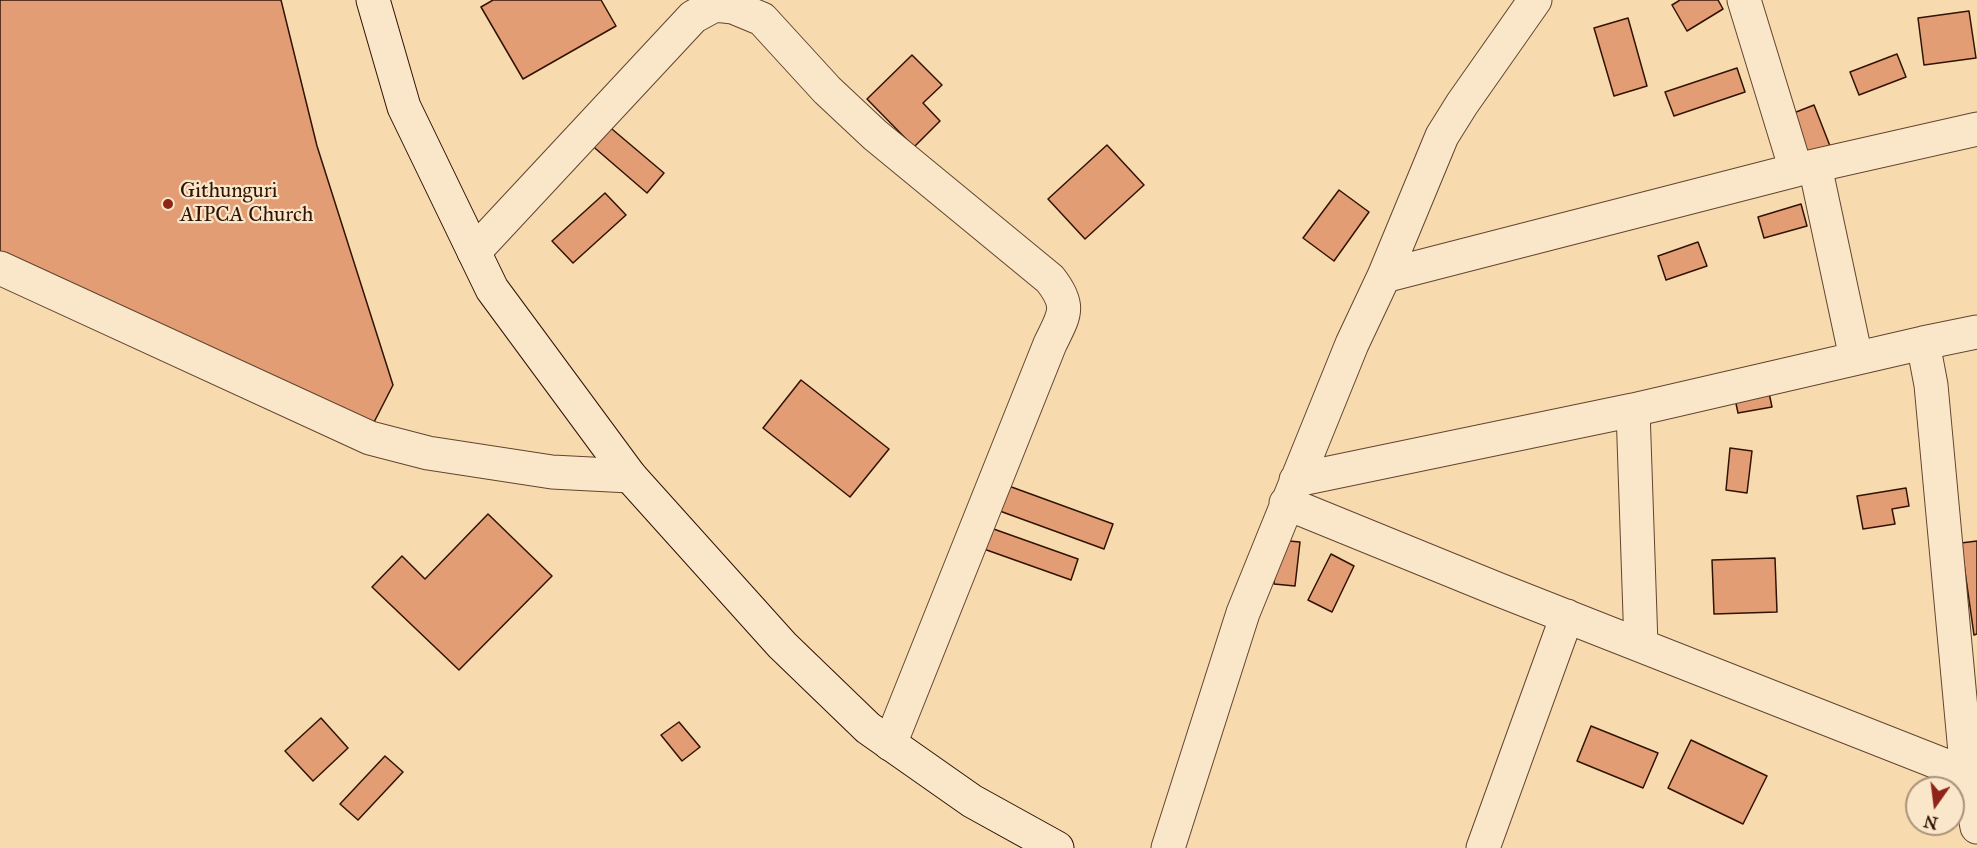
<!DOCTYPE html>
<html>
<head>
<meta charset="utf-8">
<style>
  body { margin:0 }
  #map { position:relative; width:1977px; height:848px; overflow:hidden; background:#f7daae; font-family:"IM FELL Great Primer",serif }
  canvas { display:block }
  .north { position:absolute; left:1905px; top:776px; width:60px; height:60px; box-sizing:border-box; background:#fae7ca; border:2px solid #aa927b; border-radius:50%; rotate:194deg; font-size:16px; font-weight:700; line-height:24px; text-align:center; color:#311305 }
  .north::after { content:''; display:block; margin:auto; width:21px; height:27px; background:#8f2418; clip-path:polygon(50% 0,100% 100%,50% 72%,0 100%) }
</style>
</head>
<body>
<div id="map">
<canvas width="1977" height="848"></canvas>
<div class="north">N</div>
</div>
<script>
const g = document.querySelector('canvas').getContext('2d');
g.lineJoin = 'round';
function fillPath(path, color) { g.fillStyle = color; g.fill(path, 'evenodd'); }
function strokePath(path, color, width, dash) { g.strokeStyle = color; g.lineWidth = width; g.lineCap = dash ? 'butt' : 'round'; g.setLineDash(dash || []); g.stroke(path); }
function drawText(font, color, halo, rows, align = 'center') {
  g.font = font + ' "IM FELL Great Primer",serif'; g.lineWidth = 4.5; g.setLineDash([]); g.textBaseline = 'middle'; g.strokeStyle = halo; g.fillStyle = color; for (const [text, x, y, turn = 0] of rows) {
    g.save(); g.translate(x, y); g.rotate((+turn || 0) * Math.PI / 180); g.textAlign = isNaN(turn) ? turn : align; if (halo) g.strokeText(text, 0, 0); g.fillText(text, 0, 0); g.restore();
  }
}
const building = new Path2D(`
  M 0,0 L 281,0 L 317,146 L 393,385 L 369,432 L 0,263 Z
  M 493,0 L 601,0 L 616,26 L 523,79 L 481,7 Z
  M 1680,0 L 1718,0 L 1723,9 L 1687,31 L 1672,5 Z
  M 1969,11 L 1976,58 L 1924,65 L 1918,18 Z
  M 1628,18 L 1647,86 L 1614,96 L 1594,28 Z
  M 1897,54 L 1906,77 L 1859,95 L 1850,72 Z
  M 912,55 L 942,85 L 923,103 L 940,121 L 914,147 L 867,99 Z
  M 1737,68 L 1745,92 L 1674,116 L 1665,92 Z
  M 1814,105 L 1830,146 L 1802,157 L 1786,116 Z
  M 606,124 L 664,173 L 647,193 L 589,143 Z
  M 1107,145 L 1144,185 L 1085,239 L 1048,199 Z
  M 1339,190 L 1369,212 L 1334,261 L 1303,238 Z
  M 605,193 L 626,215 L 573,263 L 552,241 Z
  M 1801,204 L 1807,226 L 1764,238 L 1758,217 Z
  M 1698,242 L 1707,266 L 1666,280 L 1658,256 Z
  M 801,380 L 889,449 L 850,497 L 763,428 Z
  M 1768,388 L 1772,407 L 1738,413 L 1734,394 Z
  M 1730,448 L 1752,451 L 1747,493 L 1726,490 Z
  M 1006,485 L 1113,524 L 1104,549 L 997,510 Z
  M 1906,488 L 1909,506 L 1892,509 L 1895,524 L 1863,529 L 1857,496 Z
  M 488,514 L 552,576 L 459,670 L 372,587 L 402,556 L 425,579 Z
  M 988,527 L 1078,559 L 1071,580 L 981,548 Z
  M 1278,540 L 1300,542 L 1295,586 L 1274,584 Z
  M 1977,541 L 1977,634 L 1974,635 L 1961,543 Z
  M 1331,554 L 1354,566 L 1332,612 L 1308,600 Z
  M 1775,558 L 1777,612 L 1714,614 L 1712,560 Z
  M 321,718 L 348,748 L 313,781 L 285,751 Z
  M 679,722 L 700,747 L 682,761 L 661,735 Z
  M 1591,726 L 1658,753 L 1643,788 L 1577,761 Z
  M 1691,740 L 1767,776 L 1743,824 L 1668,788 Z
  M 385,756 L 403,772 L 358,820 L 340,804 Z`);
fillPath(building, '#e39d74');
strokePath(building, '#311305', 1.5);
const street = new Path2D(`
  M 1744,0 L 1796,170
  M 1815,166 L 1856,358
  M 474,252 L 693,17 L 715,5 L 733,7 L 762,19 L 827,90 L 875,135 L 1050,279 C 1072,307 1064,315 1050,344 L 890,744
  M 0,268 L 370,438 L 428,453 L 552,472 L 630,476
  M 1384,276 L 1796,170 L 1977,129
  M 1977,332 L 1923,343 L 1931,385 L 1967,774 L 1977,827
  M 1633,410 L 1641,645
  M 1296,480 L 1633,410 L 1923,343
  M 1286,503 L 1497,589 L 1967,774
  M 1168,848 L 1243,613 L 1352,344 L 1384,276 L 1442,136 L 1462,104 L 1535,0
  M 1483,848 L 1567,616`);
const secondary = new Path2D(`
  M 373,0 L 404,107 L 492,289 L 630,476 L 782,645 L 868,728 L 972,801 L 1057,848`);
strokePath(street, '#62452f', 35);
strokePath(secondary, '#311305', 35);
strokePath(street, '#fae7ca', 33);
strokePath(secondary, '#fae7ca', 33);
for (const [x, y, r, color] of [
  [168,204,6,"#8f2418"]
]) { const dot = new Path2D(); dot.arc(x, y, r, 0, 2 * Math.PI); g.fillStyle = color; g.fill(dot); strokePath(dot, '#fae7ca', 2); }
drawText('21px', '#311305', '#fae7ca', [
  ["Githunguri",180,192],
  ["AIPCA Church",180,216]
], 'left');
</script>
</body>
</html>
